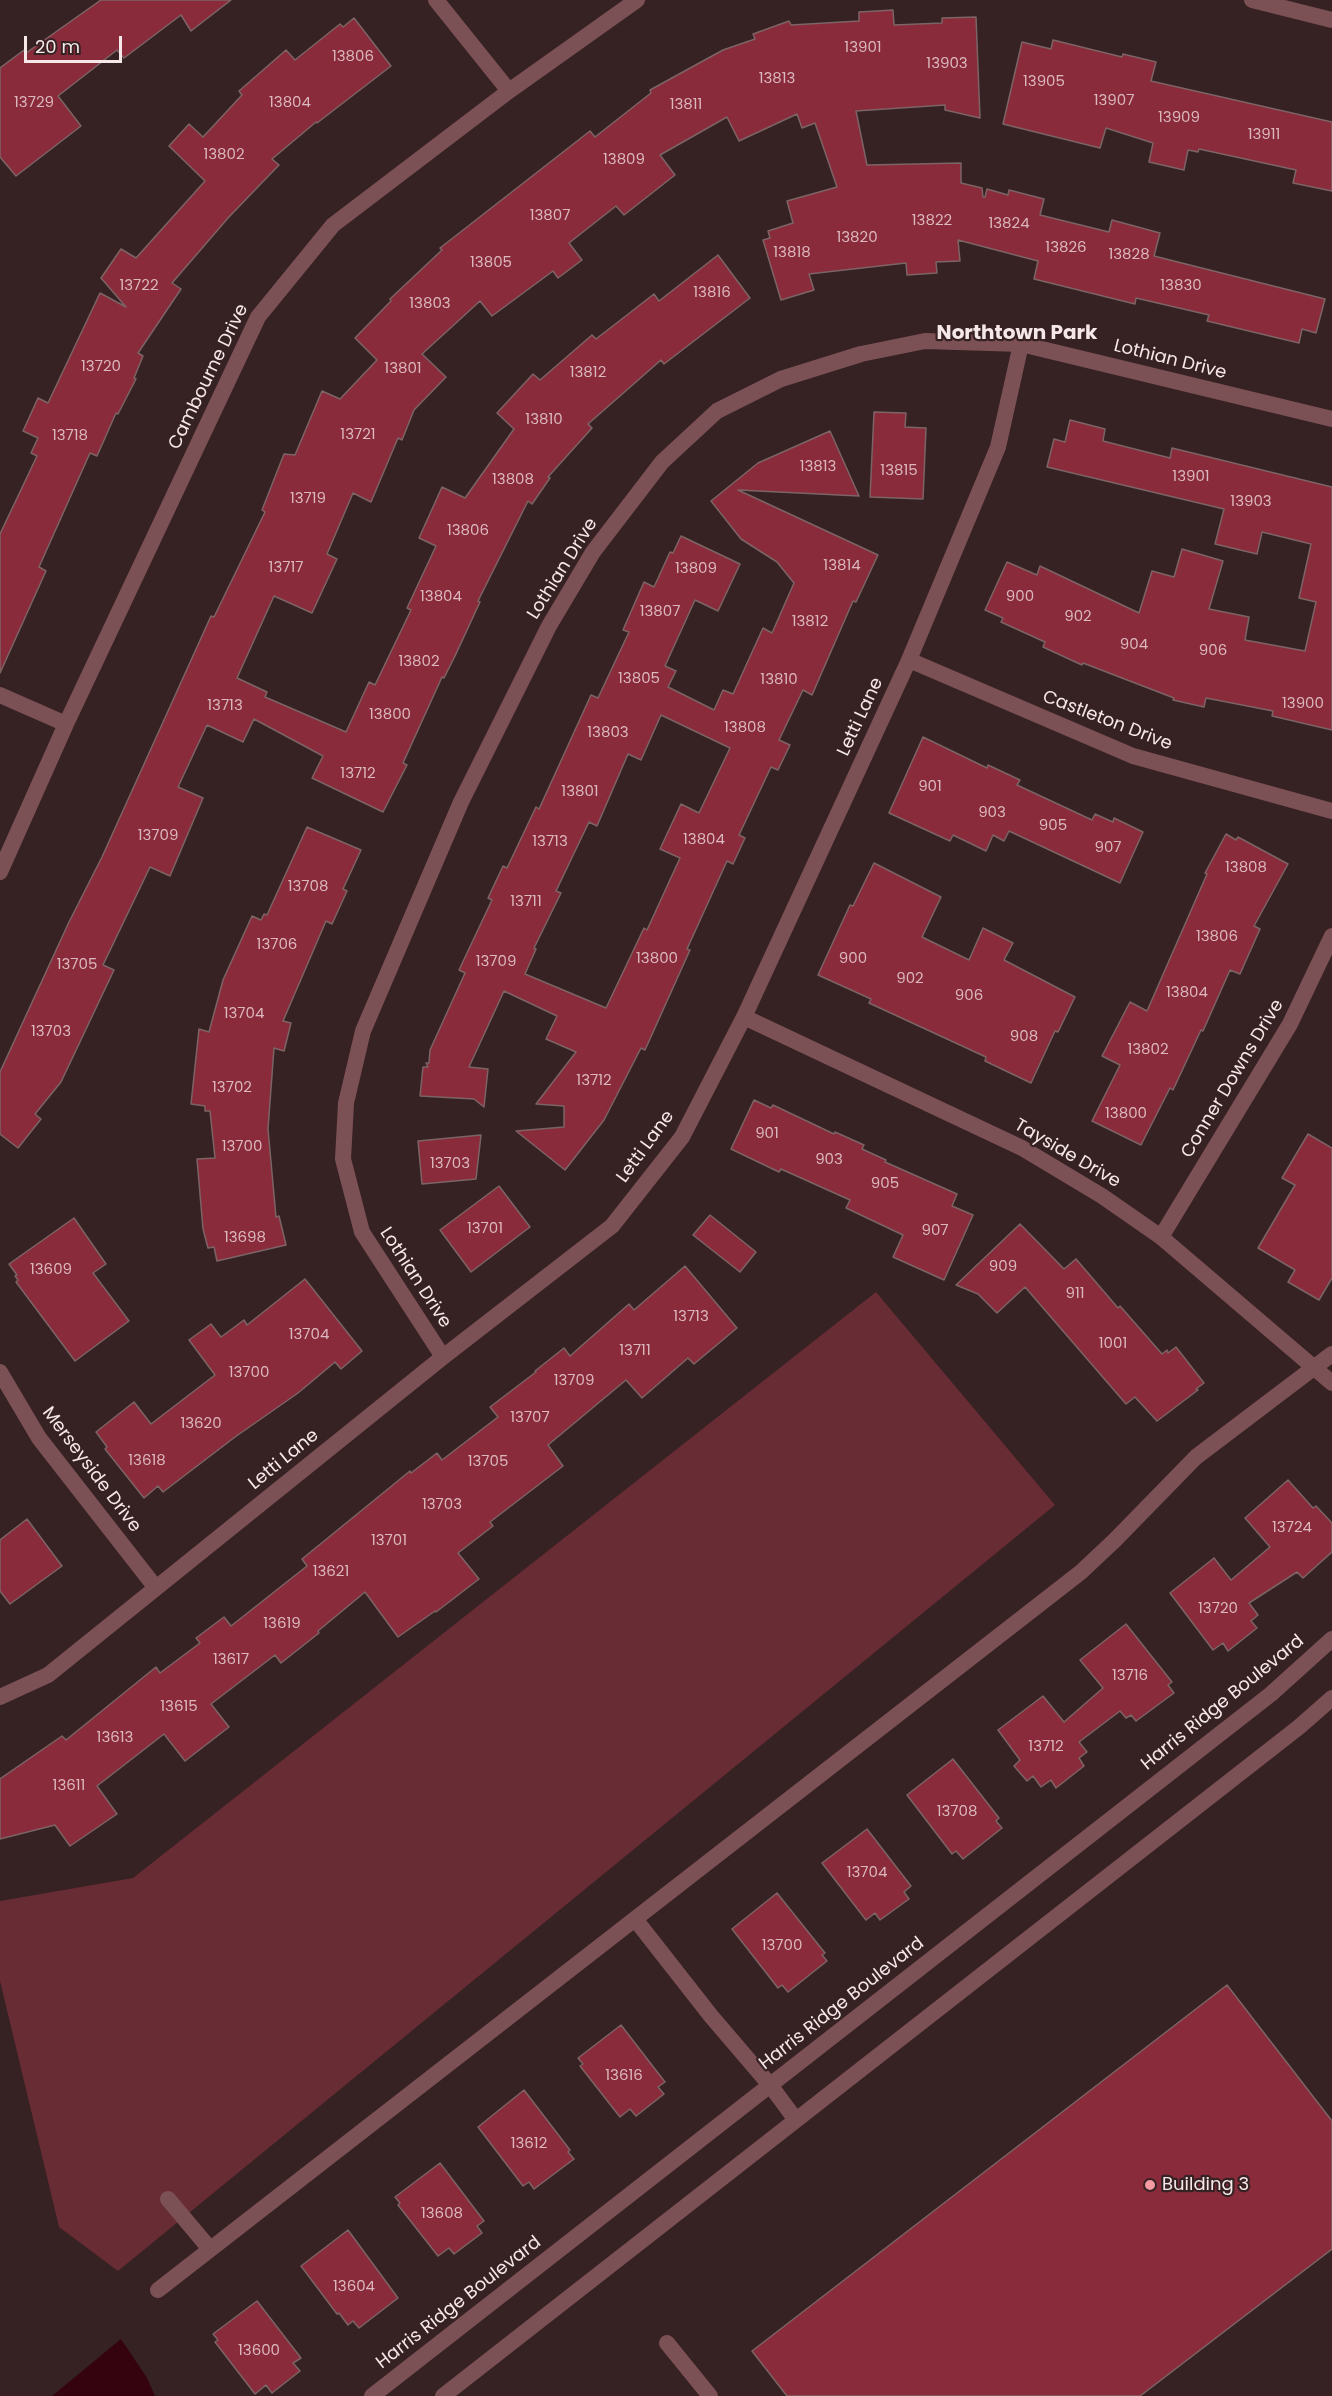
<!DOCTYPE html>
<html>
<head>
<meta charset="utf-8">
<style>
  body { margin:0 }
  #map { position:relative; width:1332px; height:2396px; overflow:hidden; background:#362123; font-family:Poppins,sans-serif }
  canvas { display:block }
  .scale { position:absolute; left:24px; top:36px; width:98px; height:27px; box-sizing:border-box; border:3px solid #f6e7e8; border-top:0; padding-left:8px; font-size:18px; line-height:21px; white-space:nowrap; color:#f6e7e8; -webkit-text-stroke:4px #362123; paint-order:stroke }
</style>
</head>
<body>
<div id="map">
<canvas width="1332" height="2396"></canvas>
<div class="scale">20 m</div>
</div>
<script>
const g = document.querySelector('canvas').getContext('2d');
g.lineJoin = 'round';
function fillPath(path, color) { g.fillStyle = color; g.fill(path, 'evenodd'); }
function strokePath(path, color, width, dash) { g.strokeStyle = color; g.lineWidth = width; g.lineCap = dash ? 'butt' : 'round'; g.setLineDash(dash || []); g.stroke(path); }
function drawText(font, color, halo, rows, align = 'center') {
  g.font = font + ' Poppins,sans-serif'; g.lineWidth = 4.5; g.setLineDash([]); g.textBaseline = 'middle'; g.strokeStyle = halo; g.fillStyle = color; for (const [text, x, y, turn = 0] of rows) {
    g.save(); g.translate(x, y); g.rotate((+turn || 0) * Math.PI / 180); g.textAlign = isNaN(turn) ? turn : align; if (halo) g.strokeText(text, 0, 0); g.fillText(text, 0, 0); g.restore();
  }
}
fillPath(new Path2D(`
  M 876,1292 L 1055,1505 L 118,2271 L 59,2227 L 0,1981 L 0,1901 L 133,1878 Z`), '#672c34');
fillPath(new Path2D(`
  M 121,2339 L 147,2378 L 155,2396 L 52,2396 Z`), '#34030e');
const building = new Path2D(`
  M 101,0 L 231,0 L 191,31 L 181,15 L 124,58 L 117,50 L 58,96 L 81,126 L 16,176 L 0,157 L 0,68 L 24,50 L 26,53 Z
  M 893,10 L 894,25 L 942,23 L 942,18 L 976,17 L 980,118 L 945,110 L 945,105 L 856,111 L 867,165 L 961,163 L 961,183 L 982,188 L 983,197 L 985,197 L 987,189 L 1008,195 L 1009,190 L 1044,199 L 1040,215 L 1109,232 L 1112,220 L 1160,233 L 1154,256 L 1325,299 L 1316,333 L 1302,329 L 1299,343 L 1207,321 L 1209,315 L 1136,298 L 1135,304 L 1034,279 L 1038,261 L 958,240 L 960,261 L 936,262 L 937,273 L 907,275 L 906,263 L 809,274 L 814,290 L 781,300 L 763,240 L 770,238 L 768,231 L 793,223 L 787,201 L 837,187 L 815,123 L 802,128 L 797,114 L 739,141 L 727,117 L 660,155 L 675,175 L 624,215 L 616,206 L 569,243 L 582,260 L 558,278 L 553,271 L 492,316 L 480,301 L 422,354 L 446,377 L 414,410 L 402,440 L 398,438 L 371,502 L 353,493 L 327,554 L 337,559 L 312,613 L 274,596 L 237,678 L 267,692 L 265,697 L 346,732 L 369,682 L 375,685 L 411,610 L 407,608 L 436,546 L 419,538 L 442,487 L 465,498 L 514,429 L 497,413 L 533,374 L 540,380 L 592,335 L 596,339 L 654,294 L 659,301 L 718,255 L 750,298 L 664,364 L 661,360 L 588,424 L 592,428 L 548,477 L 550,478 L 532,504 L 528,501 L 478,601 L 480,602 L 455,656 L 444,678 L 442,677 L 403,763 L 407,765 L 383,812 L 312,778 L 323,756 L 254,719 L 243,742 L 207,725 L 178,787 L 203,798 L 170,876 L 150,867 L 103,965 L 114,970 L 61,1082 L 35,1114 L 41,1119 L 18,1148 L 0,1134 L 0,1072 L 69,922 L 102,857 L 211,616 L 214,617 L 265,512 L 262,510 L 284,454 L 295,455 L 322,391 L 340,399 L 377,360 L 355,338 L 391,301 L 390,299 L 442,250 L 440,248 L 590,131 L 595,137 L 651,93 L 650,90 L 723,50 L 755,39 L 753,34 L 789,21 L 791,25 L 859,21 L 859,12 Z
  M 354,18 L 391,66 L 317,123 L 316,122 L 272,159 L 279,165 L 228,218 L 172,283 L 181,289 L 138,353 L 143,356 L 134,378 L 136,379 L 118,414 L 116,413 L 97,456 L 90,453 L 39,567 L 46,571 L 0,673 L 0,534 L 37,456 L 31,453 L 38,438 L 23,431 L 38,398 L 48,403 L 100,293 L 126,307 L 101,278 L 121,249 L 136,258 L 205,181 L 169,146 L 189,124 L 203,137 L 242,95 L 239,91 L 286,50 L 295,60 L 340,24 L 343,27 Z
  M 1053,40 L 1122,57 L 1123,54 L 1156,62 L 1151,81 L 1332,122 L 1332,191 L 1293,183 L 1296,170 L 1199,149 L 1198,152 L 1188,150 L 1184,170 L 1149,162 L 1153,143 L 1106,128 L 1100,148 L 1003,124 L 1022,42 L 1051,49 Z
  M 874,412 L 906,413 L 905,427 L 926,428 L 923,499 L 870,497 Z
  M 1070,420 L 1105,429 L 1103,441 L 1170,458 L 1172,448 L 1332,487 L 1332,730 L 1272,716 L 1273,711 L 1206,698 L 1204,707 L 1173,700 L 1174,698 L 1083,663 L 1082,665 L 1043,647 L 1045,642 L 1001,622 L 1003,618 L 985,610 L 1007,562 L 1037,575 L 1040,566 L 1139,613 L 1152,571 L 1174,577 L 1182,549 L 1223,561 L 1209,609 L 1249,617 L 1245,640 L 1305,651 L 1316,602 L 1299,598 L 1311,544 L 1262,532 L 1257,554 L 1215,544 L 1224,509 L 1047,467 L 1054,439 L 1065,442 Z
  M 830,431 L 859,496 L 738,490 L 878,555 L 856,602 L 853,601 L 812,695 L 803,690 L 779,740 L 790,745 L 778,770 L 771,767 L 739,835 L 745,838 L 733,864 L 727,861 L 687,949 L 690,950 L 645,1050 L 641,1048 L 604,1120 L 565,1170 L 516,1131 L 564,1127 L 564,1106 L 536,1104 L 576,1052 L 546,1039 L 557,1016 L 504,991 L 469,1067 L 488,1069 L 484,1107 L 474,1099 L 420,1096 L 423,1067 L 428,1067 L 426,1063 L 429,1063 L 430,1050 L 465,973 L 459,970 L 492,900 L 488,898 L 503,866 L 507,868 L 536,807 L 539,809 L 591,695 L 598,698 L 629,632 L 623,630 L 644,582 L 654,587 L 670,552 L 673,553 L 681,536 L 740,564 L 718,611 L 695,600 L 665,666 L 676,671 L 668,687 L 714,710 L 723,690 L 733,694 L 763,628 L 772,633 L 794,583 L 777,562 L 741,539 L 711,501 L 758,463 ZM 661,715 L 730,748 L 699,813 L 681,804 L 660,849 L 680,858 L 647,930 L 644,928 L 606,1008 L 525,974 L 536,949 L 534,948 L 561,893 L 556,891 L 589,822 L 597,826 L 628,754 L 641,760 Z
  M 923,737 L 987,768 L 988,765 L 1020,780 L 1017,785 L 1092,820 L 1095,814 L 1113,822 L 1114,818 L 1143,832 L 1120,883 L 1009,831 L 1004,841 L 993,835 L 986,851 L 953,835 L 950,841 L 889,813 Z
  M 307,827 L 361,850 L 343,889 L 347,891 L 332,924 L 326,921 L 283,1021 L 291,1023 L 284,1051 L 274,1048 L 268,1129 L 276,1217 L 279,1216 L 286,1245 L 217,1261 L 214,1247 L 208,1248 L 203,1229 L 197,1159 L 215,1158 L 210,1111 L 205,1111 L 205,1106 L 191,1104 L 199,1029 L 209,1032 L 223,980 L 252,916 L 261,920 L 264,914 L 267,915 Z
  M 1226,834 L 1236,840 L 1238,837 L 1288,864 L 1254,926 L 1260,929 L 1240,974 L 1230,970 L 1203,1031 L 1201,1030 L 1173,1090 L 1170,1088 L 1141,1145 L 1092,1121 L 1120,1065 L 1102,1056 L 1130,1002 L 1147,1011 L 1207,874 L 1205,873 Z
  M 874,863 L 941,897 L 922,937 L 969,960 L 983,928 L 1013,943 L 1004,960 L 1075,997 L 1058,1032 L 1055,1031 L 1031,1083 L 985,1061 L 986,1057 L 869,1003 L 871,999 L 818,975 L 850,905 L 853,906 Z
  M 754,1100 L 771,1108 L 773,1105 L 834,1134 L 835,1132 L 864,1145 L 862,1149 L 886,1160 L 885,1162 L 957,1194 L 952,1206 L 973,1215 L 944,1280 L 893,1257 L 903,1235 L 846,1208 L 850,1200 L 781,1169 L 779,1172 L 731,1149 Z
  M 1308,1134 L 1332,1148 L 1332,1278 L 1319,1300 L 1288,1282 L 1295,1270 L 1258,1248 L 1295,1185 L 1282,1178 Z
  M 481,1135 L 476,1179 L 422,1184 L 418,1141 Z
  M 499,1186 L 530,1227 L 471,1272 L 440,1230 Z
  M 710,1215 L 756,1252 L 740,1272 L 693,1235 Z
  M 74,1218 L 106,1264 L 93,1273 L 129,1321 L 75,1361 L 16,1282 L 18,1280 L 15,1276 L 17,1275 L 9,1264 Z
  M 1020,1224 L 1064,1269 L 1076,1259 L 1118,1308 L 1120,1306 L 1162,1354 L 1167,1350 L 1168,1353 L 1176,1347 L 1204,1383 L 1196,1389 L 1198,1390 L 1157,1421 L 1135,1397 L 1126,1404 L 1025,1287 L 997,1313 L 978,1294 L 956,1285 Z
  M 685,1266 L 737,1328 L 694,1364 L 688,1358 L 642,1398 L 626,1380 L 548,1445 L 563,1466 L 490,1522 L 493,1526 L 458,1553 L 479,1579 L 436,1612 L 435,1611 L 398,1637 L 365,1592 L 318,1631 L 319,1633 L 281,1663 L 275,1655 L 211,1704 L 229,1727 L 185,1761 L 164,1734 L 97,1786 L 117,1814 L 70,1846 L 55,1825 L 0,1839 L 0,1779 L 62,1736 L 66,1740 L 156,1667 L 160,1673 L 200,1643 L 196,1638 L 224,1617 L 231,1626 L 307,1566 L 302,1559 L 410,1471 L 411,1473 L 437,1453 L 442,1460 L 498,1417 L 490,1407 L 536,1372 L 535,1371 L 564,1348 L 570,1356 L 629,1304 L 634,1310 Z
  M 305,1279 L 362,1351 L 341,1369 L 335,1362 L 298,1393 L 235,1437 L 163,1492 L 158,1486 L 144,1498 L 105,1449 L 107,1447 L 96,1432 L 134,1402 L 151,1424 L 215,1375 L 189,1340 L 211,1324 L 221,1337 L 244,1320 L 247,1325 Z
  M 1288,1480 L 1313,1508 L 1316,1506 L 1332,1523 L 1332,1552 L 1303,1578 L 1297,1572 L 1249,1603 L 1258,1615 L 1251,1621 L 1257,1628 L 1228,1651 L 1223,1643 L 1213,1650 L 1170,1593 L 1214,1558 L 1231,1580 L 1270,1547 L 1245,1518 Z
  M 27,1519 L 62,1566 L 10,1604 L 0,1591 L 0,1540 Z
  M 1126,1624 L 1172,1682 L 1168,1685 L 1174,1693 L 1136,1721 L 1131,1715 L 1126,1718 L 1120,1711 L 1079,1742 L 1087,1752 L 1079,1758 L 1084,1766 L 1056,1788 L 1051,1780 L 1041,1787 L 1033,1776 L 1027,1781 L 1014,1766 L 1020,1760 L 998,1730 L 1043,1696 L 1064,1722 L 1103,1688 L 1080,1660 Z
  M 953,1759 L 999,1818 L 996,1821 L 1002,1828 L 963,1859 L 956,1851 L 952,1854 L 907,1795 Z
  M 867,1829 L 911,1886 L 904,1892 L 909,1899 L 880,1920 L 875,1913 L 866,1920 L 822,1863 Z
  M 777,1893 L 825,1953 L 822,1955 L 827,1961 L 788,1992 L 782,1985 L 778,1988 L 732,1929 Z
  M 1227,1985 L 1332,2121 L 1332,2249 L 1140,2396 L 787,2396 L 752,2351 Z
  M 621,2025 L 665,2082 L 658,2087 L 664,2094 L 636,2116 L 630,2109 L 620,2117 L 580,2066 L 583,2064 L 578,2058 Z
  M 524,2090 L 570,2150 L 568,2152 L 574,2159 L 534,2189 L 529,2182 L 523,2186 L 478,2127 Z
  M 440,2163 L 484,2221 L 477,2226 L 482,2233 L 454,2254 L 449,2248 L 438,2256 L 398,2205 L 400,2203 L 395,2197 Z
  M 348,2230 L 398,2298 L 359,2328 L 353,2321 L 348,2325 L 339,2313 L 337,2314 L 301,2266 Z
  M 257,2301 L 301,2358 L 293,2363 L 300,2371 L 272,2393 L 266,2385 L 255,2394 L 215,2342 L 218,2340 L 213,2334 Z`);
fillPath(building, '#8a2b3c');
strokePath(building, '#7c6465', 1.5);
strokePath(new Path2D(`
  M 635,1919 L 711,2016 L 770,2085
  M 168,2199 L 210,2249
  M 158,2290 L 1081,1572 L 1115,1540 L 1196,1457 L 1332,1354
  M 667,2343 L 710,2396`), '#7c5155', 16);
strokePath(new Path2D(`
  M 436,0 L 509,91
  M 1252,0 L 1332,20
  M 909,660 L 1133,756 L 1332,811
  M 0,695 L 66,724
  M 0,872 L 66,724 L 258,317 L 333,225 L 509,91 L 637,0
  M 744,1017 L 1022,1148 L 1102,1196 L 1161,1237 L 1332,1383
  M 1161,1237 L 1290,1024 L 1332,936
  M 443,1357 L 362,1232 L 343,1159 L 346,1103 L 363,1031 L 461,802 L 549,626 L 593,552 L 662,462 L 717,411 L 781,379 L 861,354 L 925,341 L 1021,344 L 1332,419
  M 0,1372 L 39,1438 L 156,1588
  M 0,1697 L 48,1675 L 443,1357 L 612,1226 L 682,1137 L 744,1017 L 909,660 L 998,447 L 1021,344`), '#7c5155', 16);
strokePath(new Path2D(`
  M 770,2085 L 796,2120
  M 372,2396 L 1271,1694 L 1332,1639
  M 443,2396 L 1299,1727 L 1332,1698`), '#7c5155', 16);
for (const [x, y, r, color] of [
  [1150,2185,6,"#f49aa3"]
]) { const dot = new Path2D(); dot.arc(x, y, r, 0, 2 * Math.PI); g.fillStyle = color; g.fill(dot); strokePath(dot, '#362123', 2); }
drawText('15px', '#dbb8bd', null, [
  ["13901",863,48],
  ["13806",353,57],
  ["13903",947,64],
  ["13813",777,79],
  ["13905",1044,82],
  ["13907",1114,101],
  ["13729",34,103],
  ["13804",290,103],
  ["13811",686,105],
  ["13909",1179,118],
  ["13911",1264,135],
  ["13802",224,155],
  ["13809",624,160],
  ["13807",550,216],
  ["13822",932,221],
  ["13824",1009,224],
  ["13820",857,238],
  ["13826",1066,248],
  ["13818",792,253],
  ["13828",1129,255],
  ["13805",491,263],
  ["13722",139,286],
  ["13830",1181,286],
  ["13816",712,293],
  ["13803",430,304],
  ["13720",101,367],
  ["13801",403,369],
  ["13812",588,373],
  ["13810",544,420],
  ["13721",358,435],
  ["13718",70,436],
  ["13813",818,467],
  ["13815",899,471],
  ["13901",1191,477],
  ["13808",513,480],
  ["13719",308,499],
  ["13903",1251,502],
  ["13806",468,531],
  ["13814",842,566],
  ["13717",286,568],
  ["13809",696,569],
  ["13804",441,597],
  ["900",1020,597],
  ["13807",660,612],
  ["902",1078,617],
  ["13812",810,622],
  ["904",1134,645],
  ["906",1213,651],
  ["13802",419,662],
  ["13805",639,679],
  ["13810",779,680],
  ["13900",1303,704],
  ["13713",225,706],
  ["13800",390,715],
  ["13808",745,728],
  ["13803",608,733],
  ["13712",358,774],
  ["901",930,787],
  ["13801",580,792],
  ["903",992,813],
  ["905",1053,826],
  ["13709",158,836],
  ["13804",704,840],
  ["13713",550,842],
  ["907",1108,848],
  ["13808",1246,868],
  ["13708",308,887],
  ["13711",526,902],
  ["13806",1217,937],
  ["13706",277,945],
  ["13800",657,959],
  ["900",853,959],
  ["13709",496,962],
  ["13705",77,965],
  ["902",910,979],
  ["13804",1187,993],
  ["906",969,996],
  ["13704",244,1014],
  ["13703",51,1032],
  ["908",1024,1037],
  ["13802",1148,1050],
  ["13712",594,1081],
  ["13702",232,1088],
  ["13800",1126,1114],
  ["901",767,1134],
  ["13700",242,1147],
  ["903",829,1160],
  ["13703",450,1164],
  ["905",885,1184],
  ["13701",485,1229],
  ["907",935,1231],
  ["13698",245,1238],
  ["909",1003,1267],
  ["13609",51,1270],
  ["911",1075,1294],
  ["13713",691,1317],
  ["13704",309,1335],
  ["1001",1113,1344],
  ["13711",635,1351],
  ["13700",249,1373],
  ["13709",574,1381],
  ["13707",530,1418],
  ["13620",201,1424],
  ["13618",147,1461],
  ["13705",488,1462],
  ["13703",442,1505],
  ["13724",1292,1528],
  ["13701",389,1541],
  ["13621",331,1572],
  ["13720",1218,1609],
  ["13619",282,1624],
  ["13617",231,1660],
  ["13716",1130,1676],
  ["13615",179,1707],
  ["13613",115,1738],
  ["13712",1046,1747],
  ["13611",69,1786],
  ["13708",957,1812],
  ["13704",867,1873],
  ["13700",782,1946],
  ["13616",624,2076],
  ["13612",529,2144],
  ["13608",442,2214],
  ["13604",354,2287],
  ["13600",259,2351]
]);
drawText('18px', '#f6e7e8', '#362123', [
  ["Lothian Drive",1170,360,14],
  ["Cambourne Drive",209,377,-64],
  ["Lothian Drive",563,569,-58],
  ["Letti Lane",861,717,-65],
  ["Castleton Drive",1107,721,21],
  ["Conner Downs Drive",1233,1079,-59],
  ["Letti Lane",646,1147,-54],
  ["Tayside Drive",1067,1154,30],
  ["Lothian Drive",415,1278,57],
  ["Letti Lane",284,1460,-39],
  ["Merseyside Drive",91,1470,53],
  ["Harris Ridge Boulevard",1223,1703,-39],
  ["Harris Ridge Boulevard",842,2004,-38],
  ["Harris Ridge Boulevard",459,2303,-38]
]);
drawText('18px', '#f6e7e8', '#362123', [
  ["Building 3",1162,2185]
], 'left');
drawText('bold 20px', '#f6e7e8', '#362123', [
  ["Northtown Park",1017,334]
]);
</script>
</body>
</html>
